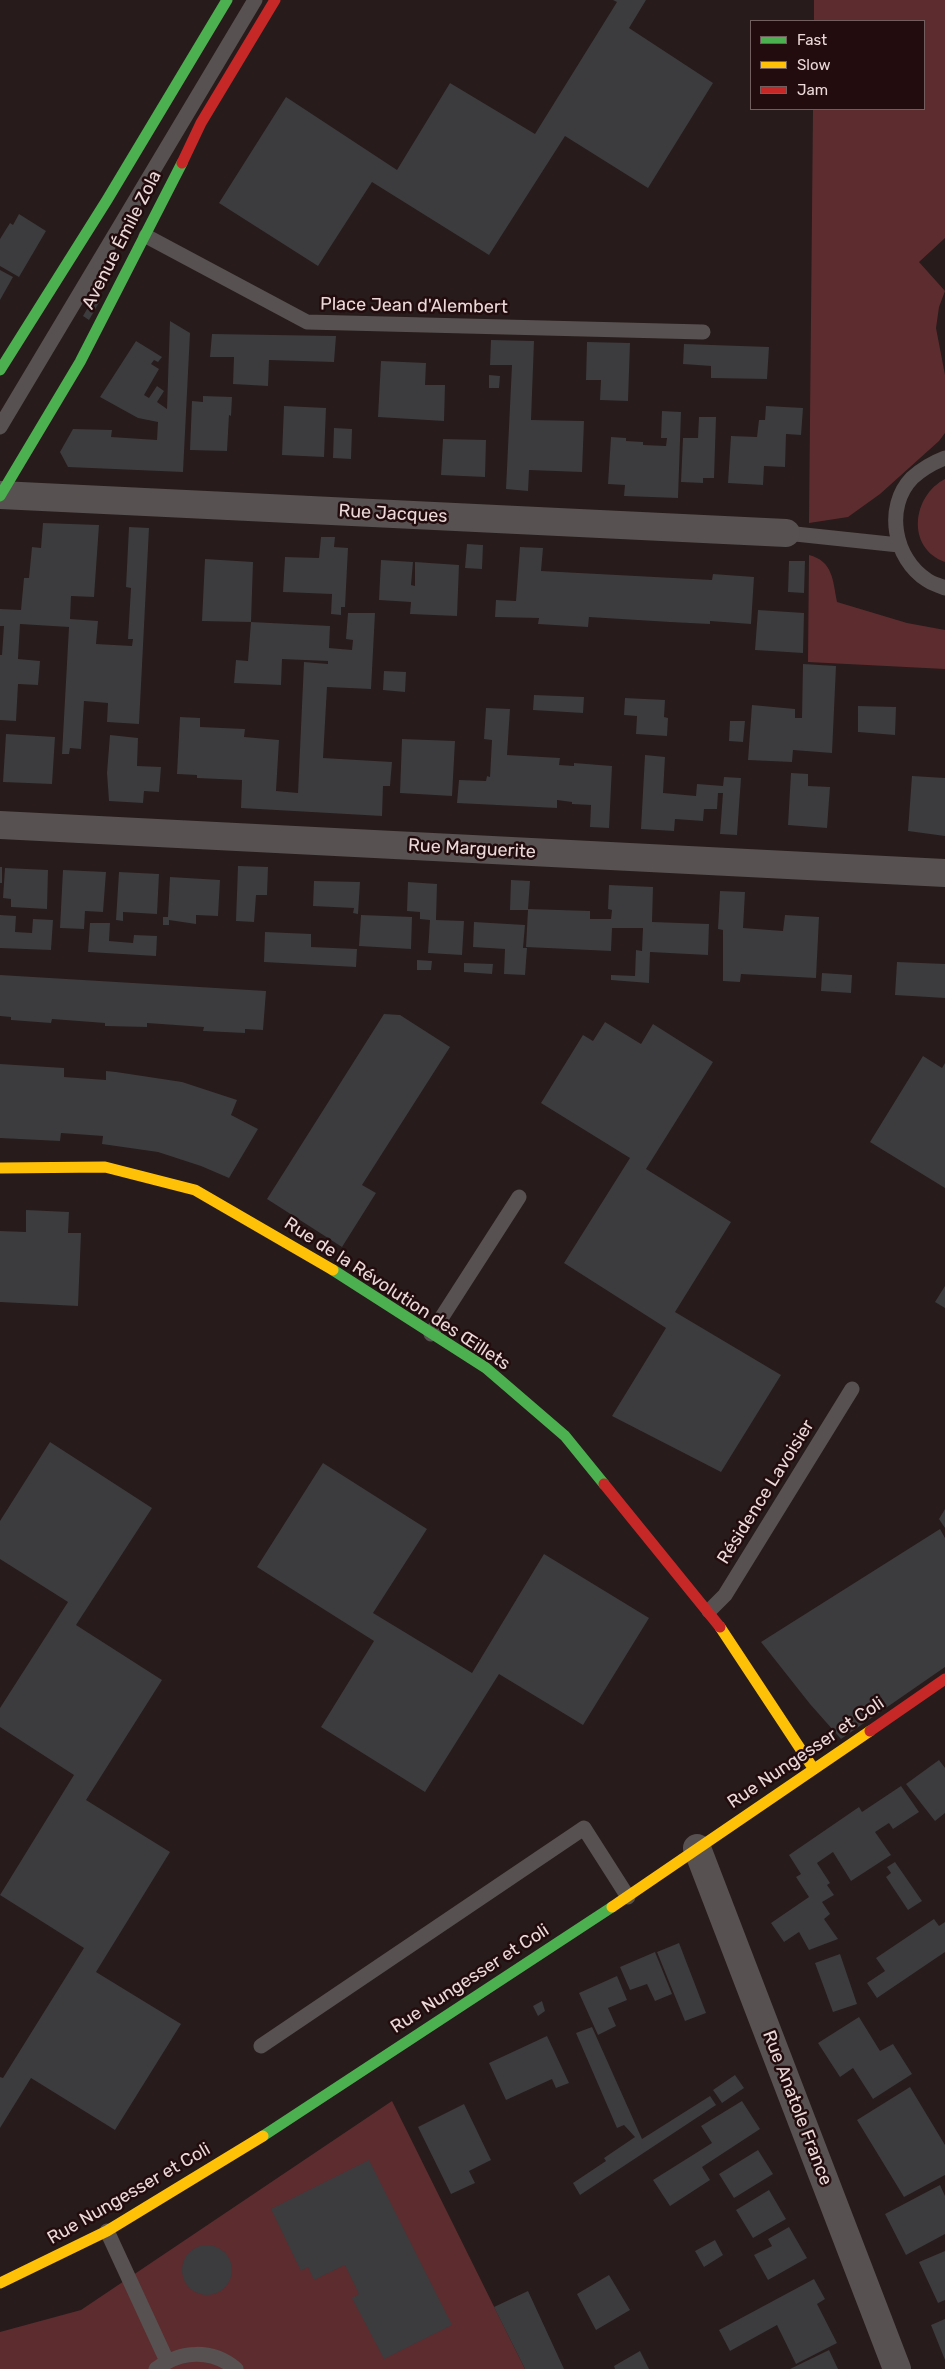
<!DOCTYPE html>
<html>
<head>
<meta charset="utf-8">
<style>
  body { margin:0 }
  #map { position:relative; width:945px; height:2369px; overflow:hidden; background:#271b1b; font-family:Rubik,sans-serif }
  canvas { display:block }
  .legend { position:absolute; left:750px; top:20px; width:175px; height:90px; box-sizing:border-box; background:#230c0d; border:1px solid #735e5f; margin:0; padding:6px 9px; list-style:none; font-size:15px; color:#ebd9d9 }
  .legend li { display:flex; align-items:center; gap:10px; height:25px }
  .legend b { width:25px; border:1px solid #735e5f }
</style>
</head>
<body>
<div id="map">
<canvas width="945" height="2369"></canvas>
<ul class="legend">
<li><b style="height:6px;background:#4caf50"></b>Fast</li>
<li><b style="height:6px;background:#ffc107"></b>Slow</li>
<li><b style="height:6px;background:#c62828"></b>Jam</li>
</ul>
</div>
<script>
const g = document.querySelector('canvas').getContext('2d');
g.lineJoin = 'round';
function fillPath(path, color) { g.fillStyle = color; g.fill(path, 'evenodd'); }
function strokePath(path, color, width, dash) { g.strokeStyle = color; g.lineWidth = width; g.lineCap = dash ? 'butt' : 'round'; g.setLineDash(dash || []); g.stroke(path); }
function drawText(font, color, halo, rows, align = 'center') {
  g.font = font + ' Rubik,sans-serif'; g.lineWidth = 5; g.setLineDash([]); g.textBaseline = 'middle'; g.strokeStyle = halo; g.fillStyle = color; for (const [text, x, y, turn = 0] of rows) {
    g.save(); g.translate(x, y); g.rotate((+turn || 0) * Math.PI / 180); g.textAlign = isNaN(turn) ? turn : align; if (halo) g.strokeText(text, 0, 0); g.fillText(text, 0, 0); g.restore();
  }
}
fillPath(new Path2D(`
  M 814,0 L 945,0 L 945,238 L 919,262 L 945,291 L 939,307 L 936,328 L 945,375 L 945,433 L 939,441 L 880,494 L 848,517 L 809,523 L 813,109 L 924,109 L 924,21 L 814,21 Z
  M 945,479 L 945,562 C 906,548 912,496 945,479 Z
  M 809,555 C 833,561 833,581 837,602 L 907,623 L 945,630 L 945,669 L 808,662 Z
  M 392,2101 L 525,2369 L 0,2369 L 0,2332 L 81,2310 Z`), '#5d2c2f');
fillPath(new Path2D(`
  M 613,0 L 646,0 L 629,28 L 713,83 L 648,188 L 565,136 L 489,255 L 372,182 L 318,266 L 219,203 L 286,97 L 397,170 L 450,83 L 535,134 L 617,2 Z
  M 19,214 L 46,231 L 19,277 L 0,266 L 0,239 L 10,223 L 13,225 Z
  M 0,270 L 13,277 L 0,300 Z
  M 94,297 L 100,301 L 89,320 L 83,316 Z
  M 170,321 L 190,333 L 183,472 L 68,467 L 60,452 L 73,429 L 112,430 L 111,437 L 157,440 L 158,422 L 138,418 L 100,397 L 136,341 L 162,357 L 158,362 L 154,360 L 151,364 L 159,369 L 144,395 L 149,398 L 157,386 L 164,391 L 157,402 L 167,409 Z
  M 212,334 L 336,336 L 334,362 L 269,360 L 268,386 L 233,384 L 234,357 L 210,357 Z
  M 491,340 L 534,341 L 531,420 L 584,421 L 582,472 L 529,470 L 528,491 L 506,489 L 512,365 L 490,365 Z
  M 587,342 L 630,343 L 628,401 L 600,400 L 601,380 L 586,380 Z
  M 684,344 L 769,347 L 767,379 L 711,378 L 711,366 L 683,364 Z
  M 381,361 L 426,363 L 425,385 L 445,385 L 444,421 L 378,417 Z
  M 489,375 L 500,376 L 499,388 L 489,388 Z
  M 203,396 L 232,397 L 231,416 L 229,415 L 227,451 L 190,450 L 192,401 L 203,402 Z
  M 284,406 L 326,408 L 324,457 L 282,455 Z
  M 766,406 L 803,408 L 801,435 L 786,434 L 785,467 L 764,466 L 763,485 L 728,483 L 731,436 L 757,437 L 759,420 L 765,420 Z
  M 662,411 L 681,412 L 678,498 L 624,496 L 625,485 L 608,484 L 611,437 L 626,438 L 626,441 L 643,442 L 643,445 L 666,446 L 667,438 L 661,438 Z
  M 699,417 L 716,417 L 714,478 L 703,478 L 703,483 L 681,482 L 683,438 L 698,438 Z
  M 334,428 L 352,429 L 351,459 L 333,458 Z
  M 443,439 L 486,440 L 485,477 L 441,475 Z
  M 43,523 L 99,525 L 94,597 L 71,596 L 70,619 L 98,621 L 96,644 L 132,646 L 133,639 L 128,639 L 131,588 L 126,587 L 129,527 L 149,528 L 139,724 L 107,722 L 108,703 L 84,701 L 81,749 L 70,748 L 69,754 L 62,754 L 69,627 L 20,624 L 18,659 L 40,661 L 38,685 L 18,684 L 16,721 L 0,720 L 0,655 L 2,655 L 4,626 L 0,626 L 0,609 L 21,610 L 24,578 L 29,578 L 32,547 L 41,548 Z
  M 321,537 L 335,537 L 334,547 L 348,548 L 345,607 L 341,607 L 341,615 L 331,614 L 332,594 L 283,592 L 285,557 L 319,558 Z
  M 467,544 L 483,545 L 482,569 L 465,568 Z
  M 520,547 L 543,548 L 541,571 L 712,580 L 713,574 L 754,577 L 751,624 L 710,621 L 710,624 L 670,622 L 589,617 L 588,627 L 538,624 L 539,618 L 495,617 L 496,600 L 516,601 Z
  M 205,559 L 253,562 L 251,622 L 330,626 L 329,648 L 352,650 L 353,640 L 346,639 L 348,613 L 375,613 L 371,689 L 327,687 L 323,758 L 392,762 L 390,786 L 383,786 L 382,816 L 241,808 L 242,780 L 197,778 L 197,775 L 177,774 L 180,717 L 200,718 L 200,727 L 245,729 L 244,737 L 279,740 L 276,791 L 298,793 L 304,662 L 328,664 L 328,661 L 282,659 L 281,685 L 234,683 L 236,660 L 248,661 L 251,622 L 202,621 Z
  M 381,560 L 413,562 L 411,585 L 415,586 L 415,562 L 459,565 L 457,616 L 410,614 L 411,602 L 379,600 Z
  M 789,561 L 805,561 L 804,593 L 788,592 Z
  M 758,610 L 804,613 L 803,653 L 755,650 Z
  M 803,664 L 836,666 L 832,753 L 793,750 L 792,762 L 748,760 L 752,705 L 795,709 L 795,718 L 802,718 Z
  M 384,671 L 406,672 L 405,692 L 383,690 Z
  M 534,695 L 584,697 L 583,713 L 533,710 Z
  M 625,698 L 665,700 L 664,717 L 668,718 L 667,736 L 636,734 L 637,716 L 624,715 Z
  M 858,706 L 896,707 L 895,735 L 858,732 Z
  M 486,708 L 510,709 L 507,755 L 560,758 L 559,765 L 574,766 L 574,763 L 612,766 L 609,828 L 590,827 L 591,805 L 572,804 L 572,802 L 557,800 L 557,808 L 457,803 L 459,780 L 486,781 L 487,776 L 490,777 L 492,740 L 484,739 Z
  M 730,721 L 745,721 L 743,742 L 729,741 Z
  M 6,734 L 55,737 L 52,784 L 3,782 Z
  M 110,735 L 138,738 L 137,766 L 161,767 L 159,792 L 144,791 L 143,803 L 109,801 L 107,773 Z
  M 402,739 L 455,741 L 452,796 L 400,793 Z
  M 645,755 L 665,757 L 663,793 L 696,796 L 697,784 L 723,786 L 724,777 L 741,778 L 737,835 L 720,834 L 723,793 L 718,793 L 717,809 L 704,809 L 703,821 L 675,819 L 674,831 L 641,829 Z
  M 791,773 L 808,774 L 808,786 L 830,787 L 827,828 L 788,825 Z
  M 912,776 L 945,778 L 945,836 L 908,831 Z
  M 238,866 L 268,867 L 267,895 L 256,895 L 254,922 L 236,921 Z
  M 0,867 L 2,867 L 2,883 L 0,883 Z
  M 5,868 L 48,870 L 47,909 L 11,907 L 11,899 L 3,898 Z
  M 63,870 L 106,872 L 103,912 L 85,911 L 84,929 L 60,928 Z
  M 119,872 L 159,874 L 157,914 L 123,912 L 123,921 L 116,920 Z
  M 170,877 L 220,880 L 218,916 L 196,915 L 196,924 L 169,920 L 169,925 L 163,925 L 163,917 L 168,917 Z
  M 511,880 L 530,881 L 528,909 L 590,911 L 590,919 L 611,919 L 612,910 L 608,909 L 609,885 L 653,887 L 652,922 L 709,924 L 708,955 L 650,952 L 649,983 L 611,980 L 611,975 L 635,976 L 636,950 L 642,951 L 643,928 L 612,928 L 611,951 L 526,947 L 528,910 L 510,910 Z
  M 314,881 L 360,882 L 358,914 L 353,913 L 354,908 L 313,906 Z
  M 408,882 L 437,884 L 436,920 L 464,921 L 462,955 L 428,953 L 430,920 L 420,919 L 420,912 L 407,911 Z
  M 720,891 L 745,892 L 743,928 L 783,931 L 785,915 L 819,917 L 816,978 L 741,974 L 740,982 L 723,981 L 723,930 L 718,929 Z
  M 0,915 L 16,916 L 15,932 L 32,933 L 33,919 L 53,920 L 51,950 L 0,948 Z
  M 361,915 L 412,917 L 411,949 L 359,946 Z
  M 474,922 L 525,925 L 523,948 L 527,948 L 525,975 L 504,974 L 505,949 L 473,947 Z
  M 90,923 L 110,923 L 109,941 L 133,943 L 134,935 L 157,936 L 156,956 L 88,952 Z
  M 265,932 L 311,934 L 311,947 L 357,949 L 356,967 L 264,962 Z
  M 417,960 L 432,961 L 431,970 L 417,970 Z
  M 897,962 L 945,964 L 945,998 L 895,995 Z
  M 464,963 L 493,964 L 492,974 L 464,972 Z
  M 822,973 L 852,975 L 851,993 L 821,991 Z
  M 0,975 L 266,991 L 263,1030 L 245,1029 L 245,1033 L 203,1031 L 204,1027 L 147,1023 L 147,1027 L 105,1026 L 105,1023 L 52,1019 L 51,1023 L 11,1020 L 11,1017 L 0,1016 Z
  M 384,1014 L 400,1015 L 450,1047 L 362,1185 L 376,1193 L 342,1247 L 267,1199 Z
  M 605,1022 L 641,1044 L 653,1024 L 713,1062 L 646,1169 L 731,1222 L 675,1312 L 781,1375 L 721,1472 L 612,1416 L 666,1328 L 564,1263 L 630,1158 L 541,1103 L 583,1035 L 593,1041 Z
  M 923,1056 L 942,1068 L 945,1063 L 945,1188 L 870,1142 Z
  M 0,1064 L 64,1068 L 64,1077 L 106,1080 L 106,1071 L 116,1072 L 182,1082 L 237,1100 L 231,1115 L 258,1129 L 229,1178 L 201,1166 L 158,1152 L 102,1144 L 103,1136 L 61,1133 L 60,1141 L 0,1138 Z
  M 26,1210 L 69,1212 L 68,1233 L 81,1233 L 78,1306 L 0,1302 L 0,1231 L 26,1232 Z
  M 945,1286 L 945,1308 L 935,1302 Z
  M 50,1442 L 152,1508 L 76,1625 L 162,1680 L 86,1800 L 170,1852 L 96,1972 L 181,2024 L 115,2130 L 31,2078 L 0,2128 L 0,2077 L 3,2078 L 84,1948 L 0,1895 L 74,1775 L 0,1727 L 0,1708 L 68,1602 L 0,1559 L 0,1521 Z
  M 323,1463 L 427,1529 L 373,1613 L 472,1673 L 544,1554 L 649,1618 L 583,1725 L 499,1674 L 425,1792 L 321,1727 L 374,1641 L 257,1567 Z
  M 945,1509 L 945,1528 L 939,1519 Z
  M 940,1529 L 945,1538 L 945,1667 L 841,1739 L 810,1704 L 761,1642 Z
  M 939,1760 L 945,1768 L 945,1813 L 935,1821 L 906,1784 Z
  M 901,1786 L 919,1812 L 893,1829 L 889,1823 L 875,1832 L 891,1855 L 851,1881 L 833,1852 L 817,1863 L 830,1883 L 827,1885 L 834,1895 L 822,1902 L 830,1914 L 824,1919 L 838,1939 L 809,1950 L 799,1932 L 784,1942 L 771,1923 L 809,1897 L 796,1877 L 801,1874 L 789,1855 L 859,1807 L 862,1812 Z
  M 895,1862 L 922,1901 L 908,1910 L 886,1877 L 891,1873 L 887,1867 Z
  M 934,1919 L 939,1926 L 945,1922 L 945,1952 L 877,1998 L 867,1983 L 885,1971 L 876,1958 Z
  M 679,1943 L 706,2013 L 685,2021 L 657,1952 Z
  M 655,1952 L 672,1994 L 655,2001 L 647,1984 L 630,1990 L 620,1967 Z
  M 840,1954 L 857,2004 L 833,2012 L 815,1963 Z
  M 617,1976 L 627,2000 L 608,2008 L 616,2026 L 598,2035 L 579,1993 Z
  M 542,2001 L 545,2011 L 538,2016 L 533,2006 Z
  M 859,2017 L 880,2051 L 893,2044 L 912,2074 L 873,2099 L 853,2068 L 840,2077 L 818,2043 Z
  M 592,2027 L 642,2139 L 710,2096 L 716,2105 L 580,2195 L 573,2183 L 606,2161 L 604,2158 L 635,2137 L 624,2125 L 617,2128 L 576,2033 Z
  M 547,2036 L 569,2083 L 556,2088 L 552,2079 L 506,2100 L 489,2063 Z
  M 735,2075 L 744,2088 L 722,2103 L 713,2090 Z
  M 910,2087 L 945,2145 L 945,2175 L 904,2197 L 857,2120 Z
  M 742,2101 L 760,2129 L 702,2167 L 710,2180 L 670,2206 L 653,2180 L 712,2143 L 701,2126 Z
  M 464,2104 L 491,2160 L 469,2171 L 475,2183 L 451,2194 L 418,2127 Z
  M 758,2150 L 773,2174 L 734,2198 L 719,2174 Z
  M 369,2160 L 452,2325 L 384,2359 L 352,2298 L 359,2294 L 345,2265 L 314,2280 L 308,2267 L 301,2271 L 271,2209 Z
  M 940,2185 L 945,2196 L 945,2234 L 906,2255 L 885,2214 Z
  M 769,2190 L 786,2219 L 753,2238 L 736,2210 Z
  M 789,2227 L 807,2258 L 768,2280 L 754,2255 L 772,2246 L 768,2239 Z
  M 715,2240 L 723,2255 L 704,2267 L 695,2251 Z
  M182 2270a25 25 0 1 1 50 0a25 25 0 1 1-50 0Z
  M 945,2251 L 945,2300 L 938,2303 L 919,2262 Z
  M 609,2275 L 630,2310 L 596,2330 L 577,2294 Z
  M 814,2279 L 825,2299 L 817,2304 L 837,2343 L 796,2364 L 777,2325 L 730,2351 L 719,2330 Z
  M 528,2291 L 564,2369 L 525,2369 L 494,2307 Z
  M 945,2319 L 945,2360 L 931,2325 Z
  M 829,2350 L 838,2369 L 790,2369 Z
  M 640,2351 L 649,2369 L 615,2369 L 614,2366 Z`), '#3c3b3d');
strokePath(new Path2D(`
  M 146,236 L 307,322 L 703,332
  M 0,427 L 255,0
  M 945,458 C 932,463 922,469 912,478 C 884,507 894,559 927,580 C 932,584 939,585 945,588
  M 786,533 L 899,545
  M 431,1334 L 519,1197
  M 709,1611 L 725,1595 L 852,1389
  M 261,2046 L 584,1828 L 628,1897
  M 107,2231 L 167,2361
  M 156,2369 C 181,2350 212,2349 236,2369`), '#575151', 15);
strokePath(new Path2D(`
  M 0,495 L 786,533
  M 0,825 L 945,873
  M 697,1848 L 897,2369`), '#575151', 28);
strokePath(new Path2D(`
  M 0,370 L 107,200 L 227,0
  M 0,496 L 80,362 L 182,163
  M 333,1270 L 486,1368 L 565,1436 L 604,1484
  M 263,2136 L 612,1907`), '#4caf50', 11);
strokePath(new Path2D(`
  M 0,1168 L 105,1167 L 195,1190 L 333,1270
  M 720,1627 L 813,1768
  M 612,1907 L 870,1731
  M 0,2283 L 107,2231 L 263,2136`), '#ffc107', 11);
strokePath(new Path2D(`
  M 182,163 L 201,123 L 275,0
  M 604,1484 L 720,1627
  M 870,1731 L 945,1679`), '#c62828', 11);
drawText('18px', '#ebd9d9', '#230c0d', [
  ["Avenue Émile Zola",122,240,-63],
  ["Place Jean d'Alembert",414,306,1],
  ["Rue Jacques",393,514,3],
  ["Rue Marguerite",472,849,3],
  ["Rue de la Révolution des Œillets",397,1294,33],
  ["Résidence Lavoisier",766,1492,-58],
  ["Rue Nungesser et Coli",806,1753,-34],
  ["Rue Nungesser et Coli",470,1979,-33],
  ["Rue Anatole France",797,2108,69],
  ["Rue Nungesser et Coli",129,2194,-30]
]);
</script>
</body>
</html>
